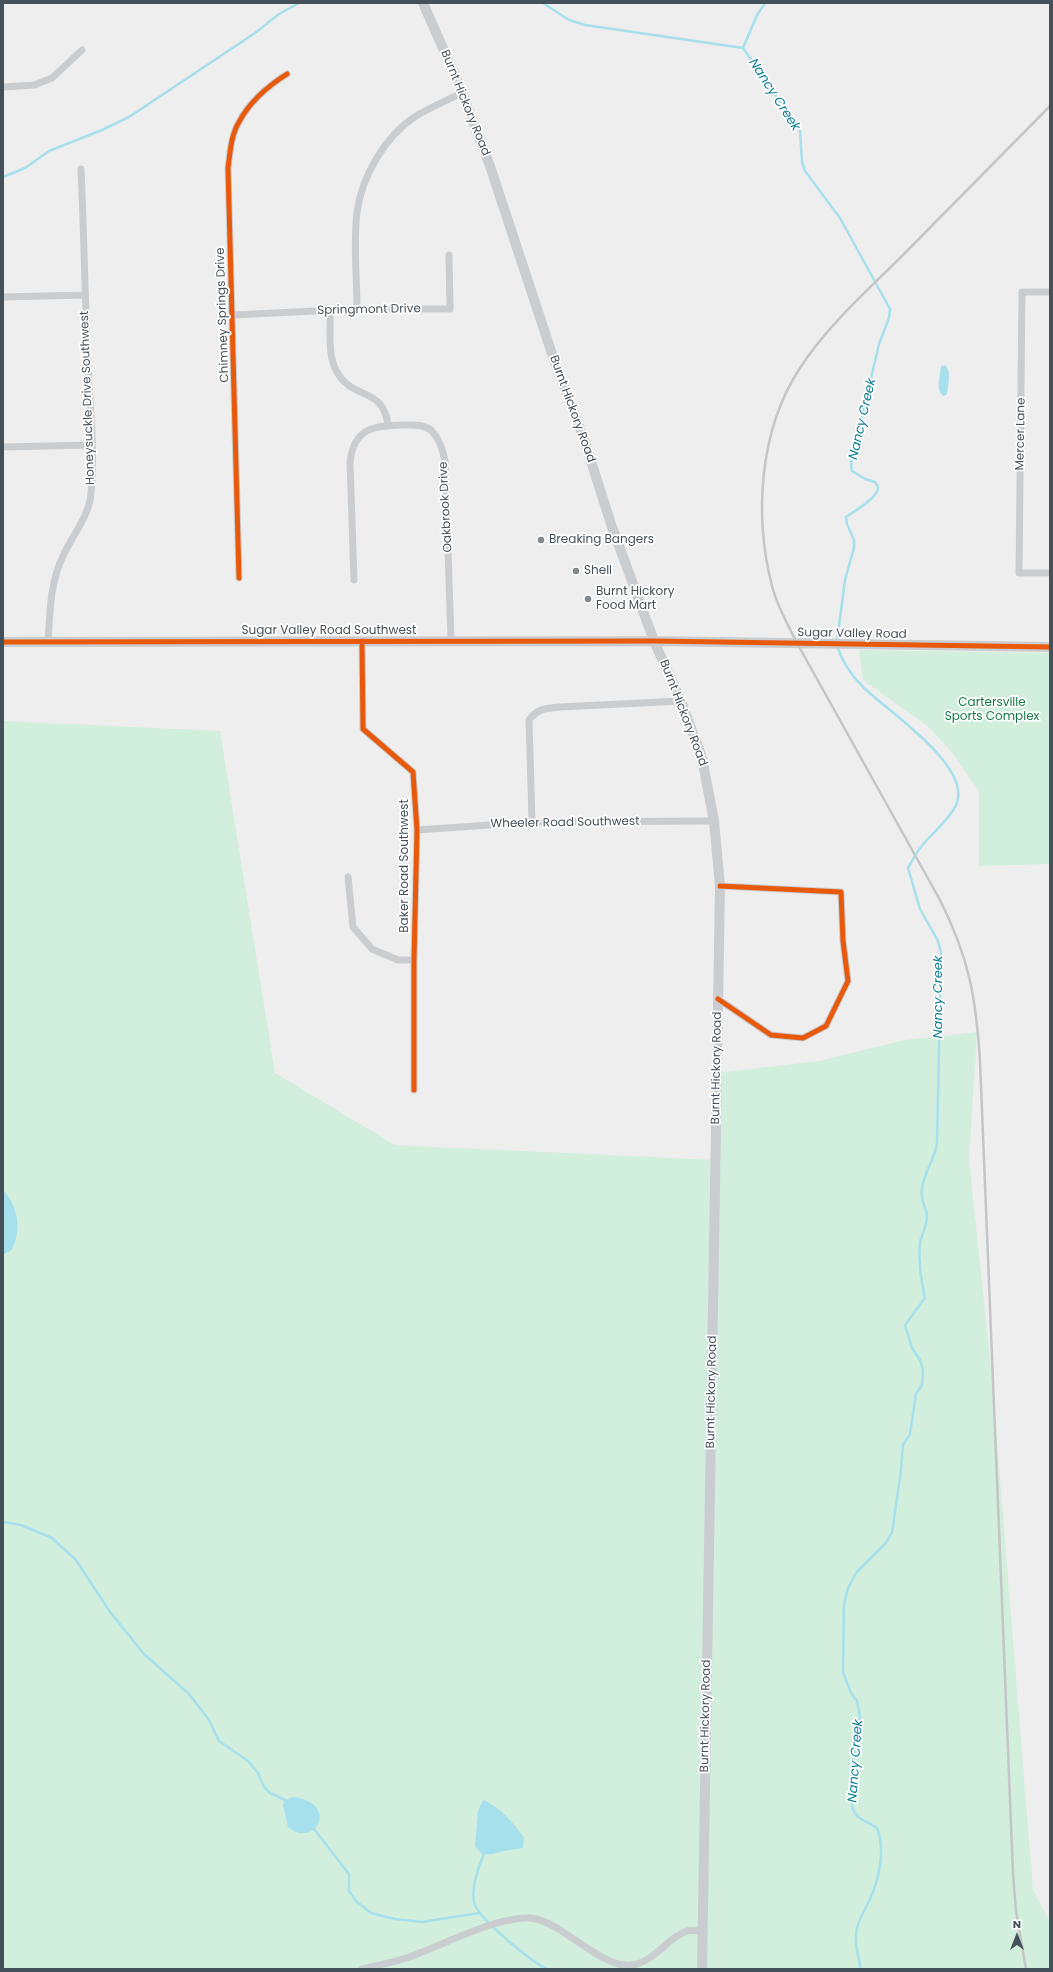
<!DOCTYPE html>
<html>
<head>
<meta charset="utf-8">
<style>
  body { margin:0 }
  #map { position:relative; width:1053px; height:1972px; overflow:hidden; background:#efeeee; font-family:Poppins,sans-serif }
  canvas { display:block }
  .frame { position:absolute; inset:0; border:4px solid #45515a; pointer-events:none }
  .north { position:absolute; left:997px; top:1916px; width:40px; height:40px; -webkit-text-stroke:3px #fff; paint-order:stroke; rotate:0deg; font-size:11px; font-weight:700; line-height:16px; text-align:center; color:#45515a }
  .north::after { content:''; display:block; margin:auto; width:14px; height:18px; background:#45515a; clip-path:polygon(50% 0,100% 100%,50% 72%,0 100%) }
</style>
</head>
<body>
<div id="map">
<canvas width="1053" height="1972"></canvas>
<div class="frame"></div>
<div class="north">N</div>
</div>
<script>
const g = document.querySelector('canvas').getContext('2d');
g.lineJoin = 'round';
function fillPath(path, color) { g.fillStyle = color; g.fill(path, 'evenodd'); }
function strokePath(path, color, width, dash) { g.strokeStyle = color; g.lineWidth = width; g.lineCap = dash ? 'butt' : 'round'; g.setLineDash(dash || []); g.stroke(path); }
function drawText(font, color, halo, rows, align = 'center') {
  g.font = font + ' Poppins,sans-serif'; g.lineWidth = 3.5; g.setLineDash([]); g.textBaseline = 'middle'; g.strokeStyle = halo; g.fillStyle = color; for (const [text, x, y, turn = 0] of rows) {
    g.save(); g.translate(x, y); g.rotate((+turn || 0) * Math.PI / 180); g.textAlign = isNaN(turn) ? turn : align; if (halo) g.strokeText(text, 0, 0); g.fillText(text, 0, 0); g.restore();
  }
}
fillPath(new Path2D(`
  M 859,650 L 1050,653 L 1050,864 L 979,866 L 979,791 L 953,754 L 929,727 L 863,680 Z
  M 3,721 L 220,731 L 275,1073 L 395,1145 L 715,1160 L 717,1073 L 818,1061 L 905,1040 L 977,1032 L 969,1159 L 992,1378 L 1033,1890 L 1050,1922 L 1050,1969 L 3,1969 Z`), '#d2eedc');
fillPath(new Path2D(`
  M 945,365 C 952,371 948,386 947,394 L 944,396 C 935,391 940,375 941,366 Z
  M 3,1192 L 5,1192 C 19,1210 21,1229 12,1250 L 4,1254 Z
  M 293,1797 C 341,1803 315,1850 288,1827 L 283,1805 L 285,1800 Z
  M 483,1800 C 501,1808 514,1823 524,1838 L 523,1848 L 503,1851 L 493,1854 L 482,1854 L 475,1846 L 478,1811 Z`), '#a6e0ec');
strokePath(new Path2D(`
  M 543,3 L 569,20 L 585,25 L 743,48
  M 743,48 L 800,131 L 802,162 L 805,171 L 840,218 L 890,309 L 889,318 L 879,344 L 851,463 L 852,471 L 865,479 L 875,482 C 876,484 878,486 878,488 C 878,498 853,512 846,517 L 847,524 L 854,540 L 854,548 L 845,580 L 837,641
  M 743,48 L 757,15 L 765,3
  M 3,177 L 25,168 L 49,151 L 102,130 L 129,117 L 255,33 L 279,14 L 299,3
  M 837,646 C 842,661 851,675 863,687 C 886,710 974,767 956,805 C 949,821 931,833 921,847 C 916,853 912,861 908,868 L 920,909 L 938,941 L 941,952 L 937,1144 C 934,1160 924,1173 922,1188 C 920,1198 925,1205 927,1215 C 928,1223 922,1234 920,1242 C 918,1262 921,1279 925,1298 L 905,1325 L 912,1348 L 920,1360 L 923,1370 L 922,1385 L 916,1394 L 910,1434 L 903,1445 L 901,1470 L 892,1533 L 885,1544 L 856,1573 L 848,1588 L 844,1604 L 843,1672 L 851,1693 L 857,1701 L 860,1717 L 854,1753 L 852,1807 C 859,1826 876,1820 879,1833 C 884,1854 879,1880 870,1899 C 865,1910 856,1923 856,1936 C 855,1947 859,1959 861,1969
  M 3,1522 L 21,1525 L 52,1538 L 76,1560 L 110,1612 L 144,1654 L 189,1694 L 209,1720 L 219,1741 L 248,1761 L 258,1773 L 264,1787 L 270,1793 L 285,1800
  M 314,1829 L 349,1874 L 349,1891 L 357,1902 L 371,1913 L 395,1919 L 422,1922 L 479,1913
  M 484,1854 C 478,1868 471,1887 474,1902 C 476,1917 532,1962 547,1969`), '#a6e0ec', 2.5);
strokePath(new Path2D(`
  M 3,87 L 34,85 L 52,78 L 82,50
  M 1050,292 L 1022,292 L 1019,573 L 1050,573
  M 3,297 L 85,295
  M 357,309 C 357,278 353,243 357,212 C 362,176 385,136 416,116 C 431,107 447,100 462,93
  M 330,311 C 331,330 327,355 337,372 C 353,401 384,386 388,426
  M 233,315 L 357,309 L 450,309 L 449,255
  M 3,447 L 92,445
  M 239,578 L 228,168 C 230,153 231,135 239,122 C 250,101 268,86 287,74
  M 354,580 L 350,462 C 354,427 374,426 404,425 C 413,425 423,424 431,430 C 439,438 443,450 445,461 L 451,640
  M 48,641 C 50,612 50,583 63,556 C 73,534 89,517 91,493 C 95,451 90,407 88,366 C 85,300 84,235 81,169
  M 362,641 L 363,729 L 413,772 L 417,830 L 414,960 L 414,1090
  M 532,822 L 529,720 C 538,708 547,708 560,707 L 681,701
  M 417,830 L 532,822 L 714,821
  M 348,877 L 353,927 L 372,949 L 398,960 L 414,960
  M 718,999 L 771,1035 L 803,1038 L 826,1026 L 848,981 L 843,941 L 841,892 L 720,886
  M 362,1969 C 378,1965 396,1962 412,1956 C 443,1945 505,1912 536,1919 C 564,1925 603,1969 631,1965 C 654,1963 669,1936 687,1931 C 691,1930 698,1931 702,1931`), '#cacdcf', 7);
strokePath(new Path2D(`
  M 423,3 L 457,80 L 490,166 L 553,357 L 584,439 L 611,524 L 654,641 L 681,701 L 702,758 L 714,821 L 720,886 L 702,1969
  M 3,642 L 654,641 L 1050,647`), '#cacdd0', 10);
strokePath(new Path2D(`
  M 1026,1969 L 1016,1911 L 1013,1874 L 980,1061 C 976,997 969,958 940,900 L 797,643 C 788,625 777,606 772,586 C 754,516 759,430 800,368 C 826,327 869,289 903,255 C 952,205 1001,156 1050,106`), '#c4c5c7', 2.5);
strokePath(new Path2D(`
  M 239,578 L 228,168 C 230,153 231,135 239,122 C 250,101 268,86 287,74
  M 362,641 L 363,729 L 413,772 L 417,830 L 414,960 L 414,1090
  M 3,642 L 654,641 L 1050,647
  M 718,999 L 771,1035 L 803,1038 L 826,1026 L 848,981 L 843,941 L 841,892 L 720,886`), '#e8590c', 5);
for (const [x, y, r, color] of [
  [541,540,4,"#80888e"],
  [576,571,4,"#80888e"],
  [588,599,4,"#80888e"]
]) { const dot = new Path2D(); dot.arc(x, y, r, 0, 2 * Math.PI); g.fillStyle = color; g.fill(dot); strokePath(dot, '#fff', 1.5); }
drawText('12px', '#45515a', '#fff', [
  ["Burnt Hickory Road",465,103,68],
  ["Springmont Drive",369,310,-1],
  ["Chimney Springs Drive",223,315,-92],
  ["Honeysuckle Drive Southwest",88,398,-92],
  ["Burnt Hickory Road",572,409,70],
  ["Mercer Lane",1021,434,-89],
  ["Oakbrook Drive",446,507,-93],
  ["Sugar Valley Road Southwest",329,631],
  ["Sugar Valley Road",852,634,1],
  ["Burnt Hickory Road",683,713,69],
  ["Wheeler Road Southwest",565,823,-1],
  ["Baker Road Southwest",405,866,-90],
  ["Burnt Hickory Road",717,1068,-89],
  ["Burnt Hickory Road",712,1392,-89],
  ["Burnt Hickory Road",706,1716,-89]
]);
drawText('12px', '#45515a', '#fff', [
  ["Breaking Bangers",549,540],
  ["Shell",584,571],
  ["Burnt Hickory",596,592],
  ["Food Mart",596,606]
], 'left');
drawText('12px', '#177b45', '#fff', [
  ["Cartersville",992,703],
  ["Sports Complex",992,717]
]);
drawText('italic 13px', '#0c7f97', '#fff', [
  ["Nancy Creek",774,95,57],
  ["Nancy Creek",863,419,-77],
  ["Nancy Creek",939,997,-90],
  ["Nancy Creek",856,1761,-86]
]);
</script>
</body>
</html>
